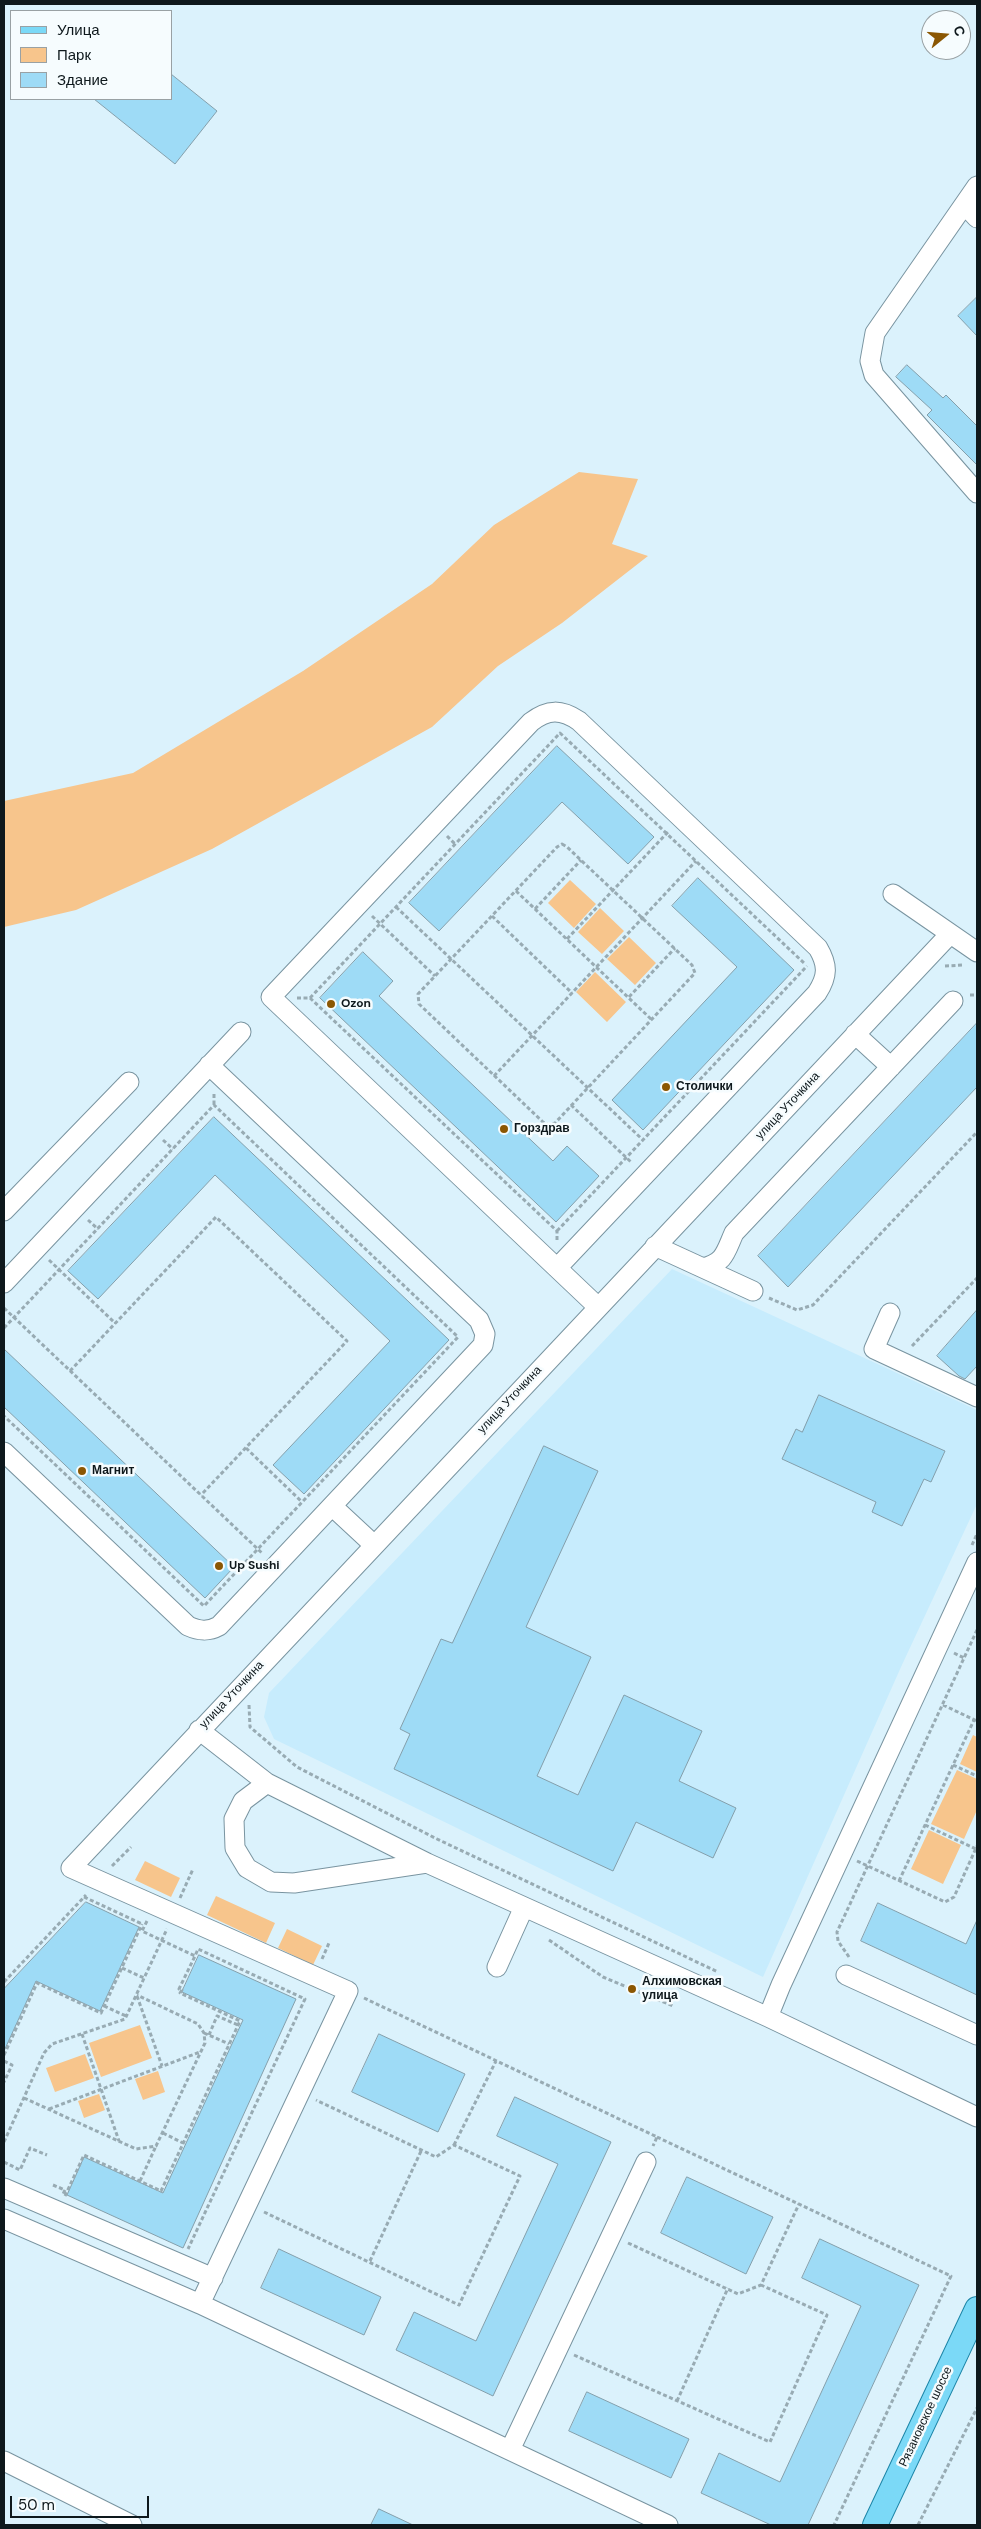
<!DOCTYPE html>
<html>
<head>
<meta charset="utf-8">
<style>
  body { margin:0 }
  #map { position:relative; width:981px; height:2529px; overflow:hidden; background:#dbf2fc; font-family:"DM Sans",sans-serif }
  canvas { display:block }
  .frame { position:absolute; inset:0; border:5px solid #0e181c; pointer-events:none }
  .legend { position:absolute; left:10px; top:10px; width:162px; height:90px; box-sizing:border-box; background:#f6fcfe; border:1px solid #99a1a4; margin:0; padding:6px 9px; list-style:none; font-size:15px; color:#0e181c }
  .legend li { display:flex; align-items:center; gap:10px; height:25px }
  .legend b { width:25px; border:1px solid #99a1a4 }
  .north { position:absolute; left:921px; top:10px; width:50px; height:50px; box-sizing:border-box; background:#f6fcfe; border:1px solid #99a1a4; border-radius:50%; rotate:73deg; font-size:14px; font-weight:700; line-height:20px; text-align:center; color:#0e181c }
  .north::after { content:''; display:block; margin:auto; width:18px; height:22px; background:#8b5703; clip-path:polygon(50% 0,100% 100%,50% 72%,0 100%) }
  .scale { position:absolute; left:10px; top:2496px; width:139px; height:22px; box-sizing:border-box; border:2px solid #0e181c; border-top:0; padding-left:6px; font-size:15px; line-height:18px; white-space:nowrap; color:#0e181c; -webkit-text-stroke:4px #f6fcfe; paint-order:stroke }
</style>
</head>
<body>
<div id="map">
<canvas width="981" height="2529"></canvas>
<div class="frame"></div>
<ul class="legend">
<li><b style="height:6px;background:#7bd9f7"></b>Улица</li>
<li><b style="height:14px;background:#f7c58c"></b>Парк</li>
<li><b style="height:14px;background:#9edbf6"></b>Здание</li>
</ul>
<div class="north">С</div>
<div class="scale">50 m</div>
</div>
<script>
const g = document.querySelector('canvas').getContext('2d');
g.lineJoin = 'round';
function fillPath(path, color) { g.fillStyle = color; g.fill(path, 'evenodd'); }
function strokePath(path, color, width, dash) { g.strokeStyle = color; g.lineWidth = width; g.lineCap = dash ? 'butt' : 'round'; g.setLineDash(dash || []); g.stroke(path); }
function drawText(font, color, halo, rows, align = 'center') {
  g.font = font + ' "DM Sans",sans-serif'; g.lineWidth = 5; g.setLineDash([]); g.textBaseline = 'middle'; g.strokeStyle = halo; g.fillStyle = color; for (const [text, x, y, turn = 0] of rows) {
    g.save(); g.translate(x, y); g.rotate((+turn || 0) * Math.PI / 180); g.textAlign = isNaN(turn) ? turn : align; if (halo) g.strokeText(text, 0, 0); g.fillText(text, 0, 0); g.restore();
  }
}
fillPath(new Path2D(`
  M 672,1269 L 977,1410 L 977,1504 L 901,1667 L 763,1977 L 274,1739 L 264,1717 L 269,1693 Z`), '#c7ecfd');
fillPath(new Path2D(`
  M 579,472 L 638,479 L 612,544 L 648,556 L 562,623 L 498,666 L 432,727 L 212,849 L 76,910 L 4,927 L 4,801 L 133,773 L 303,671 L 432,584 L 494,525 Z
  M 570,880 L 596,904 L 574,928 L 548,903 Z
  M 600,908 L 624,931 L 602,954 L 578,932 Z
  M 629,937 L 656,963 L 635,985 L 607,959 Z
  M 595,972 L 626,1002 L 607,1022 L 576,992 Z
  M 973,1735 L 977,1737 L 977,1772 L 960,1764 Z
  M 957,1770 L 977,1779 L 977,1810 L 964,1839 L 931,1824 Z
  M 929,1830 L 961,1845 L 943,1884 L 911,1869 Z
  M 145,1861 L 180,1878 L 171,1897 L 135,1880 Z
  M 216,1896 L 275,1923 L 266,1943 L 207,1915 Z
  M 287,1929 L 322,1946 L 313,1965 L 278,1948 Z
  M 140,2025 L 152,2058 L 101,2077 L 89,2043 Z
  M 85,2054 L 94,2078 L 55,2092 L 46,2068 Z
  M 158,2071 L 165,2092 L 143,2100 L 135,2079 Z
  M 99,2094 L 105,2110 L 84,2118 L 78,2101 Z`), '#f7c58c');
const building = new Path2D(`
  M 171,74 L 217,111 L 175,164 L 94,99 L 171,99 Z
  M 977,297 L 977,336 L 958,316 Z
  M 907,365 L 943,398 L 946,395 L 977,426 L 977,465 L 927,415 L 932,410 L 896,377 Z
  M 557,746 L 654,837 L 628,864 L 562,802 L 439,931 L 409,903 Z
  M 698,878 L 794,970 L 643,1130 L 612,1100 L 737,967 L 672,906 Z
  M 363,952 L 393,981 L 379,996 L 553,1161 L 567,1146 L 599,1176 L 556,1222 L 320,998 Z
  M 977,1023 L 977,1087 L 788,1287 L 758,1256 Z
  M 214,1117 L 449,1340 L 304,1494 L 273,1465 L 390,1341 L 215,1175 L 98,1299 L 68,1271 Z
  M 977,1310 L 977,1366 L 965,1379 L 959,1376 L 937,1356 Z
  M 4,1349 L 234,1567 L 205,1598 L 4,1407 Z
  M 819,1395 L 945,1451 L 931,1482 L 924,1479 L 902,1526 L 872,1512 L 876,1502 L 782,1459 L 796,1429 L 802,1432 Z
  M 544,1446 L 598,1471 L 526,1627 L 591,1657 L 537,1776 L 578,1795 L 624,1695 L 702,1731 L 679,1781 L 736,1808 L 713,1858 L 636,1822 L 613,1871 L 394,1769 L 410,1734 L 400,1729 L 441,1639 L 452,1643 Z
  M 86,1902 L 139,1927 L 100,2011 L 36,1981 L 4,2051 L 4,1989 Z
  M 878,1903 L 966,1944 L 977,1920 L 977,1995 L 861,1941 Z
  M 199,1955 L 296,1999 L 183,2248 L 67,2195 L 84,2157 L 163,2193 L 243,2020 L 182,1992 Z
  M 379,2034 L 465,2074 L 438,2132 L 352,2092 Z
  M 515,2097 L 611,2142 L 493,2396 L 396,2350 L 414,2312 L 476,2341 L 558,2164 L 497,2136 Z
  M 687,2177 L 773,2217 L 746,2274 L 661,2233 Z
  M 820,2239 L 919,2285 L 808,2525 L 771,2525 L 701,2493 L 719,2453 L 780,2482 L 861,2306 L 802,2278 Z
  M 279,2249 L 381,2297 L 364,2335 L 261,2288 Z
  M 587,2392 L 689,2439 L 671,2478 L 569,2431 Z
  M 379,2509 L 413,2525 L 371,2525 Z`);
fillPath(building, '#9edbf6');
strokePath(building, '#849fab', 1);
const minor = new Path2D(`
  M 977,186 L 875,333 L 870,361 L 874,375 L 977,493
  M 965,205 L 977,218
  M 893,894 L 977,952
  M 855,1034 L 891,1067
  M 4,1211 L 129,1082
  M 655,1246 L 753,1291
  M 557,1268 L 817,993 C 828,976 828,965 818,948 L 579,721 C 561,709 548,709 531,722 L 271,997 L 598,1307
  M 703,1268 C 725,1262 725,1253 734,1233 L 953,1001
  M 4,1283 L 241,1032
  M 890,1313 L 874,1349 L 977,1397
  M 4,1452 L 188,1626 C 199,1631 208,1632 219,1626 L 252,1591 L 483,1345 L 485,1334 L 479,1320 L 209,1065
  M 332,1506 L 374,1545
  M 199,1730 L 267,1783 L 427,1863 L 768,2017 L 977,2117
  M 267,1783 L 243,1801 L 234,1819 L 235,1848 L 247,1868 L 271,1882 L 294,1883 L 427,1863
  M 497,1967 L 524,1907
  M 846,1975 L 977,2035
  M 768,2017 L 781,1985 L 977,1562
  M 4,2188 L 213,2278
  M 4,2219 L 200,2304
  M 510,2450 L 646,2162
  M 4,2461 L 132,2525
  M 668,2525 L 200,2304 L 348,1991 L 71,1868 L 950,934`);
const major = new Path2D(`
  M 875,2525 L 977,2309`);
strokePath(minor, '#7994a0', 21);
strokePath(major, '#1c85a7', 26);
strokePath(new Path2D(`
  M 447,836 L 455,844
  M 562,844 L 567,847 L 692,965 L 695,973 L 555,1123 L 549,1125 L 543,1122 L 419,1004 L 418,994 L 557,847 Z
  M 516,891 L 652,1020
  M 396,907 L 643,1140
  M 535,909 L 581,860
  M 372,916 L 435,976
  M 492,916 L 572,993
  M 567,939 L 668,832
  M 945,966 L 963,965
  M 970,995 L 977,995
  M 629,997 L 675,948
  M 297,998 L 310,998 L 560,733 L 805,964
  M 310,998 L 557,1231 L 557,1241
  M 494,1076 L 696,861
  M 214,1094 L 214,1105
  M 571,1105 L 632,1163
  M 163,1140 L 173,1149
  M 88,1220 L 98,1229
  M 557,1231 L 807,966
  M 49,1260 L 115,1323
  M 769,1298 L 797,1310 L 813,1305 L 977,1132
  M 4,1308 L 263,1554
  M 4,1328 L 214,1105 L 458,1337 L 204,1606 L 4,1416
  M 912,1346 L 977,1278
  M 70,1371 L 216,1217 L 347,1341 L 201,1495
  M 246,1448 L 302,1502
  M 972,1545 L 977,1534
  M 954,1653 L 964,1658
  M 249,1705 L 250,1727 L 297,1767 L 437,1839 L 718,1972
  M 943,1705 L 977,1721
  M 953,1765 L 977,1776
  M 925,1825 L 976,1849
  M 857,1861 L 945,1902 L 954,1897 L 977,1846
  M 112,1866 L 131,1847
  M 899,1881 L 974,1720
  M 84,1897 L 142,1924
  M 180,1898 L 193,1869
  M 147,1921 L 142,1931 L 195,1956 L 198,1949 L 305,1999 L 188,2249
  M 549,1940 L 603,1977 L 673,2006
  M 849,1957 L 838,1941 L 837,1932 L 977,1630
  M 322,1959 L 329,1943
  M 122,1968 L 144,1978
  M 4,1982 L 86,1895
  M 137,1996 L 162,2066
  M 364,1998 L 657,2137 L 653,2146
  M 104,2006 L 126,2016
  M 204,2033 L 229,2044
  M 82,2034 L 119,2141
  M 209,2035 L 217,2016 L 238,2025
  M 4,2055 L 37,1983 L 101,2013 L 142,1924
  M 4,2061 L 12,2065 L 4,2082
  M 24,2098 L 136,2149 L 156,2146 L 205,2043 L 204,2033 L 198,2024 L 137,1995
  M 49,2109 L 200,2052
  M 163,2133 L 183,2143
  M 657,2137 L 951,2276 L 834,2525
  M 4,2142 L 44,2053 L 52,2044 L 125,2019 L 167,1929
  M 454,2145 L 496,2061
  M 4,2162 L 20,2170 L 30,2148 L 47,2155
  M 140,2181 L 156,2146
  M 53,2185 L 65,2190 L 63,2194
  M 65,2196 L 84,2155 L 161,2191 L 240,2021 L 180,1993 L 182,1990 L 179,1989 L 195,1956
  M 264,2212 L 459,2305 L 520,2176 L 454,2145 L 436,2157 L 316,2100
  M 628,2243 L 738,2294 L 761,2285 L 799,2204
  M 370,2261 L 422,2149
  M 574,2355 L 770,2442 L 827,2315 L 761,2285
  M 677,2401 L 728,2288
  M 918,2525 L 977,2408`), '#98abb3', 3, [4, 2.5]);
strokePath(minor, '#fff', 19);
strokePath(major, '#7bd9f7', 24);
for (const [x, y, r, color] of [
  [331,1004,5,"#8b5703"],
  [666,1087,5,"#8b5703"],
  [504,1129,5,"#8b5703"],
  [82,1471,5,"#8b5703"],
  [219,1566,5,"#8b5703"],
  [632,1989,5,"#8b5703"]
]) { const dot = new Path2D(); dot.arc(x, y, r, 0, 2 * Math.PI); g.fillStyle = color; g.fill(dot); strokePath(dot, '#f6fcfe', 2); }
drawText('bold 12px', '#0e181c', '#f6fcfe', [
  ["Ozon",341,1004],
  ["Столички",676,1087],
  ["Горздрав",514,1129],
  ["Магнит",92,1471],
  ["Up Sushi",229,1566],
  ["Алхимовская",642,1982],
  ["улица",642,1996]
], 'left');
drawText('12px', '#0e181c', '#f6fcfe', [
  ["улица Уточкина",788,1106,-47],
  ["улица Уточкина",510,1400,-47],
  ["улица Уточкина",232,1695,-47],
  ["Рязановское шоссе",926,2417,-65]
]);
</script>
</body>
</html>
